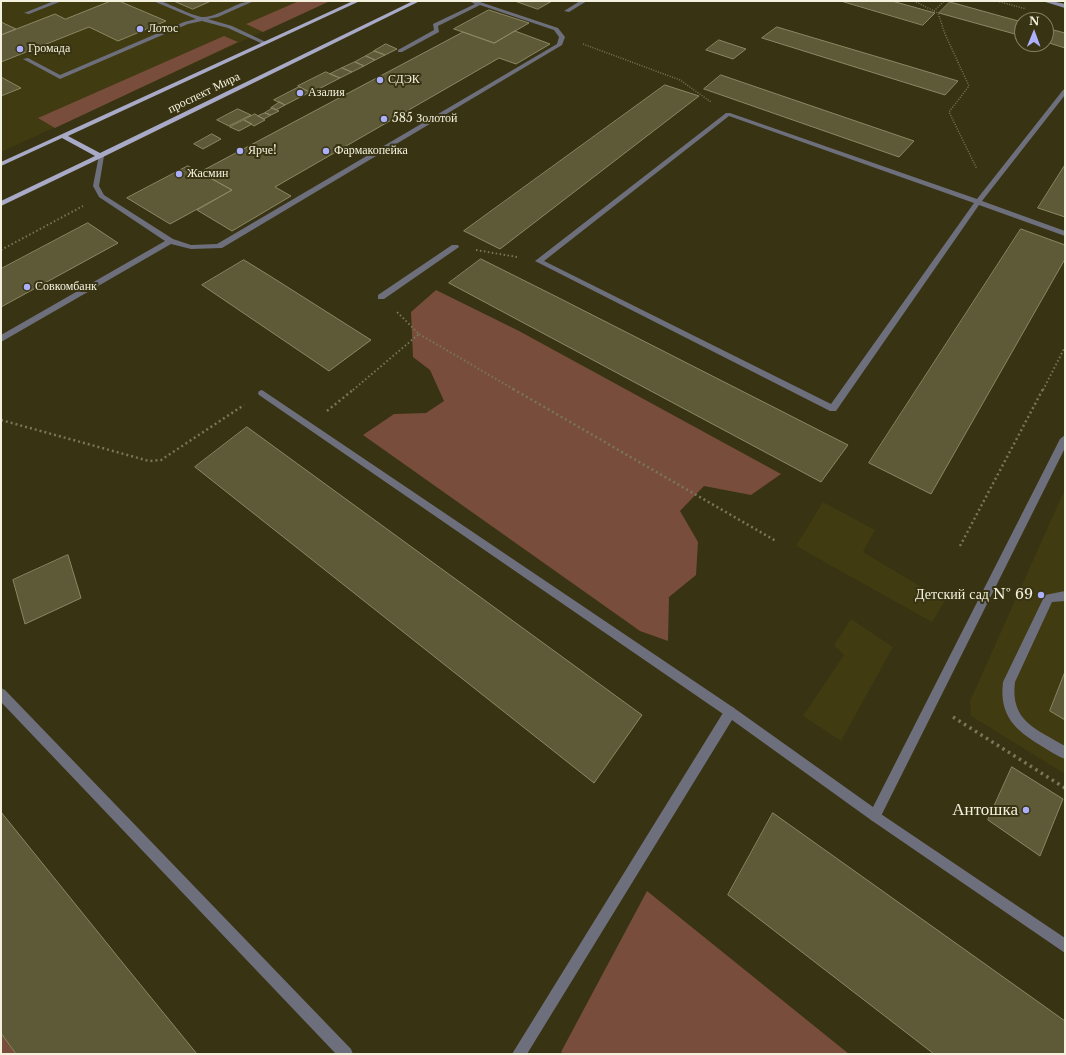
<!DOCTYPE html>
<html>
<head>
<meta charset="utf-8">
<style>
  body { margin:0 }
  #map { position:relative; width:1066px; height:1055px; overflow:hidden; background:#383312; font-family:"Libre Baskerville",serif }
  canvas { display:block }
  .frame { position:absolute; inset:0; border:2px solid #f4f2df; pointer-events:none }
  .north { position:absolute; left:1014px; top:12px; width:40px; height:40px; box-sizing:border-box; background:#383312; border:1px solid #837f64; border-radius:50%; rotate:1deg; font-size:11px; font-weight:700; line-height:16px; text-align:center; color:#f4f2df }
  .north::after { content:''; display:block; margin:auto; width:14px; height:18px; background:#acaffb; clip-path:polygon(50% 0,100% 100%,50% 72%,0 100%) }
</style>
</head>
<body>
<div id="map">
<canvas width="1066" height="1055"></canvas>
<div class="frame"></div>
<div class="north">N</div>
</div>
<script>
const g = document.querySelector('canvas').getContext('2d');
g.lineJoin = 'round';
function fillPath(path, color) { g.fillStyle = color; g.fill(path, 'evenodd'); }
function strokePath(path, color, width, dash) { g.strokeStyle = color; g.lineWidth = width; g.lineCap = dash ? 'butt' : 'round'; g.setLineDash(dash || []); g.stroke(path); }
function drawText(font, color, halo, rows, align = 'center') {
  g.font = font + ' "Libre Baskerville",serif'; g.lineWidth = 4; g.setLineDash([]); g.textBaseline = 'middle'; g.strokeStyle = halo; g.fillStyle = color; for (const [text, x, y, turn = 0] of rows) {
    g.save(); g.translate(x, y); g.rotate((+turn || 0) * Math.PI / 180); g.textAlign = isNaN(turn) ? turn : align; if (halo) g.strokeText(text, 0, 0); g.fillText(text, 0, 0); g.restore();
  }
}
fillPath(new Path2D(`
  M 1,1 L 330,1 L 1,152 Z
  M 1065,489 L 1065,774 L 971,716 L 970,701 Z
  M 823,502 L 875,530 L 863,552 L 945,601 L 932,622 L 796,546 Z
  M 851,619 L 893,647 L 841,741 L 803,716 L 844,655 L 834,645 Z`), '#403b10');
fillPath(new Path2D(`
  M 299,1 L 330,1 L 263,32 L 246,24 Z
  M 224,36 L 238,42 L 55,128 L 38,118 Z
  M 436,290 L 519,331 L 781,474 L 751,495 L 704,486 L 680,511 L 698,542 L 696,575 L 669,597 L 668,641 L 640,631 L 363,435 L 394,414 L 426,413 L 444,401 L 430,370 L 413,357 L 411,312 Z
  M 647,891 L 849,1054 L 564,1054 L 561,1052 Z
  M 1,1033 L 16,1054 L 1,1054 Z`), '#784d3c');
const building = new Path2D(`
  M 111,1 L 119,1 L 166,21 L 118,41 L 89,27 L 1,62 L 1,35 L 55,14 L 65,19 Z
  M 174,1 L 211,1 L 193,9 Z
  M 515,1 L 552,1 L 538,9 Z
  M 841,1 L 892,1 L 935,13 L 923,25 Z
  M 950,2 L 1022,22 L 1022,36 L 939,13 Z
  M 489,10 L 529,23 L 494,43 L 454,29 Z
  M 1,22 L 16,29 L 1,35 Z
  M 777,27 L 888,60 L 958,81 L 945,95 L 762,38 Z
  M 1046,28 L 1065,33 L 1065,48 L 1046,42 Z
  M 515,31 L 550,44 L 516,64 L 499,58 L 275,187 L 291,196 L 232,231 L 197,210 L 232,190 L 200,172 L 463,32 L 494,43 Z
  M 719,40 L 746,49 L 733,59 L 706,50 Z
  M 386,44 L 397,49 L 385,55 L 374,51 Z
  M 375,51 L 385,55 L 375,60 L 366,56 Z
  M 366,56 L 375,60 L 364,66 L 355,62 Z
  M 355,62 L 364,66 L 352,72 L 342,68 Z
  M 342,68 L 352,72 L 340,78 L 330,74 Z
  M 326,72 L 340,78 L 311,93 L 298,86 Z
  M 721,75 L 914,141 L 899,157 L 704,89 Z
  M 1,77 L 21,88 L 1,96 Z
  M 665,85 L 699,96 L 500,249 L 464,231 Z
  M 299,87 L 310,92 L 285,105 L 274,100 Z
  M 280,102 L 285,105 L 276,110 L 271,108 Z
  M 273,108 L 279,111 L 271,115 L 265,113 Z
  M 238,109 L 251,115 L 229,126 L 217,120 Z
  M 265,113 L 271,115 L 264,119 L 258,116 Z
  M 255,114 L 265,120 L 254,126 L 244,120 Z
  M 244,120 L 252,124 L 239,131 L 230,127 Z
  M 212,134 L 221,139 L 203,149 L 194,144 Z
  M 1065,165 L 1065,217 L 1038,208 Z
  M 188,166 L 232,190 L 170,224 L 127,198 Z
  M 88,223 L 118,243 L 1,307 L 1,269 Z
  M 1021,229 L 1065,245 L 1065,259 L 931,494 L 869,463 Z
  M 481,259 L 559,298 L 848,445 L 821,482 L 449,283 Z
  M 244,260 L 270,276 L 371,340 L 329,371 L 202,285 Z
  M 247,427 L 642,715 L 594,783 L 195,467 Z
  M 68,555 L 81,598 L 25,624 L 13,580 Z
  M 1065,672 L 1065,720 L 1050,711 Z
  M 1012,767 L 1063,799 L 1040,856 L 988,820 Z
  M 1,812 L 122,962 L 197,1054 L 16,1054 L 1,1033 Z
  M 773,813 L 1065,1021 L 1065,1054 L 934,1054 L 728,895 Z`);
fillPath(building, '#5e5a38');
strokePath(building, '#8b8764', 1);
strokePath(new Path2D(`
  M 914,1 L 938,13 L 945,34 L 969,86 L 949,112 L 977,169
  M 997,1 L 1026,9
  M 934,11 L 944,1
  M 583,44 L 680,80 L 711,102`), '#7a765a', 1.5, [1, 1.5]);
strokePath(new Path2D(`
  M 1,250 L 83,206
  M 476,250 L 517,257
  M 419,334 L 515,390
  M 353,390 L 419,334 L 397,312
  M 1043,390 L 1065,347`), '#7a765a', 2, [1.5, 2.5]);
strokePath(new Path2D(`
  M 513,389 L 776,541
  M 327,411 L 354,389
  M 1,420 L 149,461 L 161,460 L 244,405
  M 960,546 L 1043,389`), '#7a765a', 2.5, [2, 3]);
strokePath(new Path2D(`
  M 953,717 L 1065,788`), '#7a765a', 3.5, [2.5, 4]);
fillPath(new Path2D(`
  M 54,1 L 62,1 L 29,14 L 24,13 Z
  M 153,1 L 161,1 C 169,4 197,18 204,17 C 221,16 236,1 254,1 L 218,17 L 208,19 L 232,26 L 268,43 L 263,44 L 228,28 L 202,21 L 188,24 L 60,79 L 23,59 L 28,58 L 60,75 L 184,22 L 196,19 Z
  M 469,1 L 477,1 L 558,28 L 565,37 L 562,45 L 222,248 L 191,249 L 171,244 L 1,342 L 1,335 L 165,241 L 99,197 L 93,186 L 99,155 L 104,156 L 99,186 L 104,195 L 173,239 L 191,245 L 217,244 L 557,44 L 559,37 L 554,30 L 480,5 L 438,26 L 439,32 L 402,52 L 398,52 L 398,50 L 434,30 L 433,24 L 475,4 Z
  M 580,1 L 587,1 L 569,12 L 564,11 Z
  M 1065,89 L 1065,95 L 982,201 L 1065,231 L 1065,236 L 979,205 L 836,411 L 830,411 L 535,261 L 726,113 L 730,113 L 977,199 L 1063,90 ZM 729,116 L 974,203 L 831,404 L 544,261 Z
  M 452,245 L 458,245 L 459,247 L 384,299 L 378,299 L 378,295 Z
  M 262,390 L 734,708 L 736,712 L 734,716 L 730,718 L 726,716 L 259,395 L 258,393 L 259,391 Z
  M 1065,591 L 1065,601 L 1052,602 L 1015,682 C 1010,721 1036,729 1065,746 L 1065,759 C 1057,756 1050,751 1043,747 C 1015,730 999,716 1003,682 L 1045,595 Z
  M 1,688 L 5,690 L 351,1049 L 353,1054 L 336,1054 L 1,702 Z
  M 875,810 L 1065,938 L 1065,953 L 871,820 L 869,816 L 871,812 Z`), '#6e6f7d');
fillPath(new Path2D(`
  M 1065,435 L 1065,448 L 879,820 L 875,822 L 871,820 L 732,720 L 527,1054 L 512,1054 L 726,708 L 730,706 L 734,708 L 873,807 L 1060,439 Z`), '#6e6f7d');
fillPath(new Path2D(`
  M 1042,1 L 1051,1 L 1065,4 L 1065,8 Z`), '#8e90a7');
fillPath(new Path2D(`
  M 353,1 L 360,1 L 68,136 L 100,153 L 413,1 L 420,1 L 103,157 L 1,206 L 1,201 L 95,156 L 62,138 L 1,166 L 1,162 Z`), '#a8aac8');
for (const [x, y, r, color] of [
  [140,29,4,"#acaffb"],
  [20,49,4,"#acaffb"],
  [380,80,4,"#acaffb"],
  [300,93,4,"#acaffb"],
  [384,119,4,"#acaffb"],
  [240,151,4,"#acaffb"],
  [326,151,4,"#acaffb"],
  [179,174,4,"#acaffb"],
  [27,287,4,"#acaffb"],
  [1041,595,4,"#acaffb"],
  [1026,810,4,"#acaffb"]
]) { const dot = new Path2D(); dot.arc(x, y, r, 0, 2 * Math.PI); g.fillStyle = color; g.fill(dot); strokePath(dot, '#383312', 1.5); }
drawText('12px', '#f4f2df', '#383312', [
  ["Лотос",148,29],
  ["Громада",28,49],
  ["СДЭК",388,80],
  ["Азалия",308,93],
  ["585 Золотой",392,119],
  ["Ярче!",248,151],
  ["Фармакопейка",334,151],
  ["Жасмин",187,174],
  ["Совкомбанк",35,287]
], 'left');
drawText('12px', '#f4f2df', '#383312', [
  ["проспект Мира",204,93,-26]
]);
drawText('14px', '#f4f2df', '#383312', [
  ["Детский сад № 69",1033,595]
], 'right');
drawText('17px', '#f4f2df', '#383312', [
  ["Антошка",1018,810]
], 'right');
</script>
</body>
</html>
